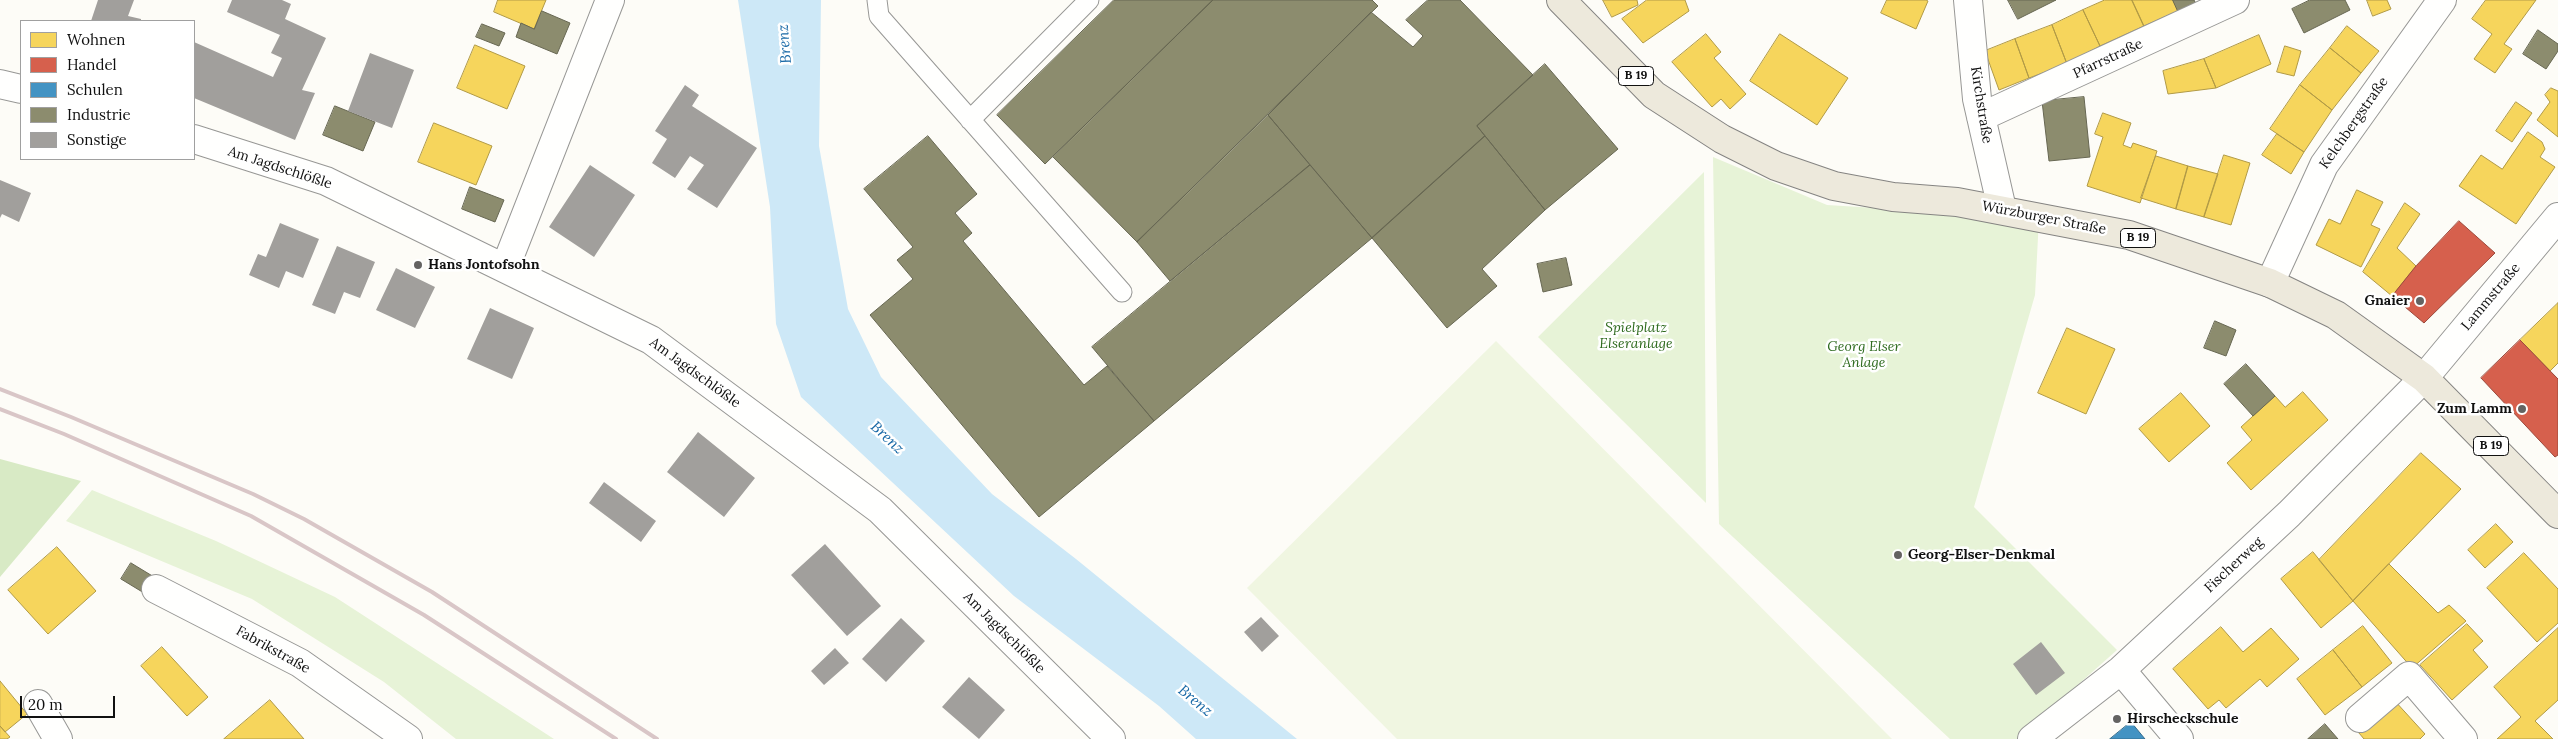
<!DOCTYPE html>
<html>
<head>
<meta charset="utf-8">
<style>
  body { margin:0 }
  #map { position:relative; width:2558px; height:739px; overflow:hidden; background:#fdfcf7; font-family:Lora,serif }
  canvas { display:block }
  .legend { position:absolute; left:20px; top:20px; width:175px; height:140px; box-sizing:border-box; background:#fff; border:1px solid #a0a0a0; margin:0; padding:6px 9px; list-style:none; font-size:15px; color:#111 }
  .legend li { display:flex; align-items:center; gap:10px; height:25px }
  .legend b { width:25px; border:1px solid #a0a0a0 }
  .scale { position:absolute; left:20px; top:696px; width:95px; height:22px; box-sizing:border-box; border:2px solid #111; border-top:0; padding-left:6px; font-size:15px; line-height:18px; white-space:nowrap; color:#111; -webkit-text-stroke:4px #fff; paint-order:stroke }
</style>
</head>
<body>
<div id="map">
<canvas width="2558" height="739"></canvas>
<ul class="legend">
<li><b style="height:14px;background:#f6d55c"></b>Wohnen</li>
<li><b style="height:14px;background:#d6604d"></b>Handel</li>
<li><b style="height:14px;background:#4393c3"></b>Schulen</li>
<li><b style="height:14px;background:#8c8c6e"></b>Industrie</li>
<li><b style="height:14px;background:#a19f9c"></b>Sonstige</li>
</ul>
<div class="scale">20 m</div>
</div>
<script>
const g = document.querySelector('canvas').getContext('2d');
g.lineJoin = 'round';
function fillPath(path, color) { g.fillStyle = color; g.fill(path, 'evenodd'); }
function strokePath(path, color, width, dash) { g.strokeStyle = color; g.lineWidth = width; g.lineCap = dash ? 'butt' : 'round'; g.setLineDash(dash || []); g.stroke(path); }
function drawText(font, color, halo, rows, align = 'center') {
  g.font = font + ' Lora,serif'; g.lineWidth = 5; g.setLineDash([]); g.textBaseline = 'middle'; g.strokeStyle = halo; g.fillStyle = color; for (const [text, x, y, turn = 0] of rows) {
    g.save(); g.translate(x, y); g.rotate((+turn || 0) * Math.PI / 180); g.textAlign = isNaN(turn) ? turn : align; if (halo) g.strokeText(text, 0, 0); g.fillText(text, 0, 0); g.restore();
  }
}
fillPath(new Path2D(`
  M 1713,157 L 1827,205 L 2039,218 L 2035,295 L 1974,507 L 2117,650 L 2017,739 L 1950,739 L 1719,524 Z
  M 1704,172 L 1706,503 L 1538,337 Z
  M 92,490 L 216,541 L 335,597 L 554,739 L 456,739 L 384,682 L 252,599 L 66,521 Z`), '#e7f3d7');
fillPath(new Path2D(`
  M 0,459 L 81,481 L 0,577 Z`), '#d8eac5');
fillPath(new Path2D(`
  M 1496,341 L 1892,739 L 1397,739 L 1247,588 Z`), '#f0f6e1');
fillPath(new Path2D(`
  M 738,0 L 821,0 L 819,146 L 848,309 L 881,377 L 992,494 L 1076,559 L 1297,739 L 1196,739 L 1159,706 L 1014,596 L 801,397 L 776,324 L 770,207 Z`), '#cde8f7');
const homes = new Path2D(`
  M 498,0 L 546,0 L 534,29 L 494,12 Z
  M 1603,0 L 1637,0 L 1638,5 L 1612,17 Z
  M 1647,0 L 1685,0 L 1689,11 L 1643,43 L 1622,19 Z
  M 1887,0 L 1926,0 L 1928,1 L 1916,29 L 1881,13 Z
  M 2105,0 L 2132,0 L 2144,26 L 2100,46 L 2083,10 Z
  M 2132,0 L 2173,0 L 2178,11 L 2144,26 Z
  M 2367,0 L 2387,0 L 2391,9 L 2373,16 Z
  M 2486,0 L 2536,0 L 2504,44 L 2512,49 L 2495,73 L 2474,59 L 2492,34 L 2472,19 Z
  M 2083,10 L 2100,46 L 2067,64 L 2052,25 Z
  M 2052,25 L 2067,64 L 2029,78 L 2015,39 Z
  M 2347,26 L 2379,51 L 2361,73 L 2330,48 Z
  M 1706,34 L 1721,52 L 1714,58 L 1746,94 L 1730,109 L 1721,99 L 1712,107 L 1672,62 Z
  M 1780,34 L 1848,78 L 1817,125 L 1750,81 Z
  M 2259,35 L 2271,64 L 2216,88 L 2204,59 Z
  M 2015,39 L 2029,78 L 1999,90 L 1985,51 Z
  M 475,45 L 525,66 L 507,109 L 457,88 Z
  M 2285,46 L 2301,51 L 2294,76 L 2277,72 Z
  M 2330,48 L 2361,73 L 2332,110 L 2300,85 Z
  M 2204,59 L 2216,88 L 2168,94 L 2163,71 Z
  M 2300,85 L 2332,110 L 2304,152 L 2270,129 Z
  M 2551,88 L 2558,91 L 2558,137 L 2537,120 L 2550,102 L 2545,95 Z
  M 2516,102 L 2532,113 L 2512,142 L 2496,131 Z
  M 2103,113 L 2131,123 L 2123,145 L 2131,148 L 2133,143 L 2157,151 L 2140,203 L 2087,186 L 2103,137 L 2095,134 Z
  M 434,123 L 492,146 L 476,185 L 418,162 Z
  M 2528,132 L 2542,142 L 2545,149 L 2540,157 L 2555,167 L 2516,224 L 2459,186 L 2481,155 L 2502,169 Z
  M 2277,134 L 2304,152 L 2291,174 L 2262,155 Z
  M 2224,155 L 2250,163 L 2231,225 L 2204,217 Z
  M 2156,156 L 2188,166 L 2176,209 L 2141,198 Z
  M 2188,166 L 2218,174 L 2204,217 L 2176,209 Z
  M 2357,190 L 2383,202 L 2371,225 L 2380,229 L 2361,267 L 2316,245 L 2329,219 L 2340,224 Z
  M 2405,203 L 2420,214 L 2397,248 L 2416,266 L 2392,296 L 2363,272 Z
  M 2558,303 L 2558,363 L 2550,371 L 2520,340 Z
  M 2067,328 L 2115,349 L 2086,414 L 2038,393 Z
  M 2303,392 L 2328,420 L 2251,490 L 2227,463 L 2252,440 L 2241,427 L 2275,396 L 2285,407 Z
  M 2181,393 L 2210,426 L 2169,462 L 2139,429 Z
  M 2421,453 L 2461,489 L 2353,601 L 2319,560 Z
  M 2496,524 L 2513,542 L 2485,568 L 2468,550 Z
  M 57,547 L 96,591 L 48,634 L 8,590 Z
  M 2313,552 L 2353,601 L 2321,628 L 2281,579 Z
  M 2524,553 L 2558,589 L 2558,623 L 2537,642 L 2487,588 Z
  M 2389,564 L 2438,613 L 2449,605 L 2466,621 L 2412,668 L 2353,601 Z
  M 2467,624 L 2483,641 L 2473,650 L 2488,667 L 2452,700 L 2420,665 Z
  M 2363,626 L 2392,663 L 2362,687 L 2333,650 Z
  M 2221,627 L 2243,652 L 2271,628 L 2299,659 L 2267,687 L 2260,679 L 2226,708 L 2219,700 L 2208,709 L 2173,669 Z
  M 2558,628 L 2558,700 L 2535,721 L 2553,739 L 2497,739 L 2521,717 L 2494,687 Z
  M 162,647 L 208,697 L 187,716 L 141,666 Z
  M 2333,650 L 2362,687 L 2325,715 L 2297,679 Z
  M 0,681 L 27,714 L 5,732 L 0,726 Z
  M 270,700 L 304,739 L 224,739 Z
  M 2394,700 L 2425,734 L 2420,739 L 2364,739 L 2359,733 Z
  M 0,726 L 10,737 L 7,739 L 0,739 Z`);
fillPath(homes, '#f6d55c');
strokePath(homes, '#b19a46', 1);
const shops = new Path2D(`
  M 2459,221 L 2495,253 L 2424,323 L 2392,296 L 2416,266 Z
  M 2520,340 L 2558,379 L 2558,455 L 2555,457 L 2481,378 Z`);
fillPath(shops, '#d6604d');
strokePath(shops, '#9b483b', 1);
const schools = new Path2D(`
  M 2131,722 L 2145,739 L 2110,739 Z`);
fillPath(schools, '#4393c3');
strokePath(schools, '#346c8e', 1);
const industry = new Path2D(`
  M 1114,0 L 1213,0 L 1045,164 L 997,115 Z
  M 1213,0 L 1372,0 L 1378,6 L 1137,242 L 1053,157 Z
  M 1428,0 L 1460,0 L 1533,75 L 1477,126 L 1485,136 L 1372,238 L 1268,115 L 1371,12 L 1413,47 L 1423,36 L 1406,20 Z
  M 2008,0 L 2056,0 L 2018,19 Z
  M 2173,0 L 2194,0 L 2196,4 L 2178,11 Z
  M 2310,0 L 2345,0 L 2350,10 L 2304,33 L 2292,9 Z
  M 542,11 L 570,23 L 557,54 L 516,37 L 521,23 L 534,29 Z
  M 482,24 L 505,33 L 499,46 L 476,37 Z
  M 2538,30 L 2558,44 L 2558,51 L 2546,69 L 2523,54 Z
  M 1545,64 L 1618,149 L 1545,210 L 1477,126 Z
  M 2084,97 L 2090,157 L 2049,161 L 2042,101 Z
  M 335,106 L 375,122 L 363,151 L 323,135 Z
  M 1268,115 L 1310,165 L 1170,281 L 1137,242 Z
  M 928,136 L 977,194 L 955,213 L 972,233 L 963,241 L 1084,385 L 1107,366 L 1154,421 L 1039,517 L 870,315 L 913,279 L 897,260 L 913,247 L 864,189 Z
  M 1485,136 L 1545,210 L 1482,269 L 1497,286 L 1447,328 L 1372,238 Z
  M 1310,165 L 1372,238 L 1154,421 L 1092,347 Z
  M 470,187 L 504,200 L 495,222 L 462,209 Z
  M 1566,258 L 1572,285 L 1543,292 L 1537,264 Z
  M 2215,321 L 2236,330 L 2226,356 L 2204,348 Z
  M 2246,364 L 2275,396 L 2253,416 L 2224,384 Z
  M 131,563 L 159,580 L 149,596 L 121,579 Z
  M 2325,724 L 2338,739 L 2308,739 Z`);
fillPath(industry, '#8c8c6e');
strokePath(industry, '#676752', 1);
fillPath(new Path2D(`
  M 98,0 L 134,0 L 128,16 L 141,19 L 141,21 L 91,21 Z
  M 232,0 L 282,0 L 291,4 L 285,19 L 326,38 L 302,90 L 315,93 L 295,140 L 194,98 L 194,42 L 273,77 L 282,58 L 271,53 L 280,35 L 227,12 Z
  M 370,53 L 414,70 L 392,128 L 348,111 Z
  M 685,85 L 699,95 L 692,106 L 757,148 L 717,208 L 687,189 L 704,165 L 690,156 L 675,178 L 652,163 L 667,139 L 655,131 Z
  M 590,165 L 635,195 L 594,257 L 549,227 Z
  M 0,180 L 31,193 L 19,222 L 2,214 L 0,218 Z
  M 280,223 L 319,239 L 303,278 L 286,271 L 279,288 L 249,275 L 258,254 L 266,257 Z
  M 337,246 L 375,262 L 360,298 L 344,292 L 335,314 L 312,305 Z
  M 396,268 L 435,287 L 415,328 L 376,310 Z
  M 490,308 L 534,328 L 512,379 L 467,359 Z
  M 698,432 L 755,478 L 724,517 L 667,472 Z
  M 604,482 L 656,521 L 641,542 L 589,503 Z
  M 825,544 L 881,606 L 847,636 L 791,575 Z
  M 1261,617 L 1279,636 L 1262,652 L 1244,632 Z
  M 901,618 L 925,641 L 886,682 L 862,659 Z
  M 2041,642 L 2065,673 L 2036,695 L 2013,664 Z
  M 835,648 L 849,663 L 824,685 L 811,671 Z
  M 969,677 L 1005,710 L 979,739 L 942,707 Z`), '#a19f9c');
const lane = new Path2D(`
  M 877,0 L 879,16 L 1122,292
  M 970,120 L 1089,0`);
const street = new Path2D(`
  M 1968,0 L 1977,99 L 2002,209
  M 0,84 L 21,89
  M 1981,117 L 2235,0
  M 194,139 L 326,181 L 651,340 L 880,510 L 1111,739
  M 505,268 L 610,0
  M 2270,283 L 2324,165 L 2442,0
  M 156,589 L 300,663 L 408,739
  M 2121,670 L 2179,739
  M 38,704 L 58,739
  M 2360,718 L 2409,676 L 2463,739
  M 2032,739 L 2121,670 L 2289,514 L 2424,378 L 2558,217`);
const primary = new Path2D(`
  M 1561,0 L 1654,95 L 1722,139 L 1776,166 L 1834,186 L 1893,197 L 1957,202 L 2129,235 L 2270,283 L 2336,315 L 2424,378 L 2558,514`);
strokePath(lane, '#979795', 21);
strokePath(street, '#979795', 30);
strokePath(primary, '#858482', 30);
strokePath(lane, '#fffffe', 19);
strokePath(street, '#fffffe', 28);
strokePath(primary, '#ede9dc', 28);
strokePath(new Path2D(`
  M 0,389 L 71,417 L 253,494 L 304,519 L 432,592 L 657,739
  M 0,409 L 64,434 L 251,516 L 424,615 L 616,739`), '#d9c6c7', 4);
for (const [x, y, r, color] of [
  [418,265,5,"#646362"],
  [2420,301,5,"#646362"],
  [2522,409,5,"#646362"],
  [1898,555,5,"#646362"],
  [2117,719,5,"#646362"]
]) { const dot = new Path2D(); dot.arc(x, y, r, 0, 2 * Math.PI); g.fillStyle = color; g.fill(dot); strokePath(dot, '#fff', 2); }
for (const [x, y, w] of [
  [1636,76,35],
  [2138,238,35],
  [2491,446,35]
]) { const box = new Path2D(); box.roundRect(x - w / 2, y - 9.5, w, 19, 4); g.fillStyle = '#fff'; g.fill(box); strokePath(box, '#111', 1); }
drawText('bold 12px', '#111', null, [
  ["B 19",1636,76],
  ["B 19",2138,238],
  ["B 19",2491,446]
]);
drawText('14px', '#111', '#fff', [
  ["Pfarrstraße",2108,59,-25],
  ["Kirchstraße",1981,105,81],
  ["Kelchbergstraße",2354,123,-55],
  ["Am Jagdschlößle",280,168,18],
  ["Würzburger Straße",2044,218,11],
  ["Lammstraße",2491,297,-50],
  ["Am Jagdschlößle",695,373,36],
  ["Fischerweg",2234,565,-43],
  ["Am Jagdschlößle",1004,633,45],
  ["Fabrikstraße",273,650,29]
]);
drawText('bold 14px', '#111', '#fff', [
  ["Hans Jontofsohn",428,265],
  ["Gnaier",2410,301,"right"],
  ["Zum Lamm",2512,409,"right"],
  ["Georg-Elser-Denkmal",1908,555],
  ["Hirscheckschule",2127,719]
], 'left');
drawText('italic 14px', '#2f6b1f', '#fff', [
  ["Spielplatz",1636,328],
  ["Elseranlage",1636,344],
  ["Georg Elser",1864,347],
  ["Anlage",1864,363]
]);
drawText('italic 15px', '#1768a6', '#fff', [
  ["Brenz",785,44,-95],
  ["Brenz",887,438,43],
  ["Brenz",1195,701,40]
]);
</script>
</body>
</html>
